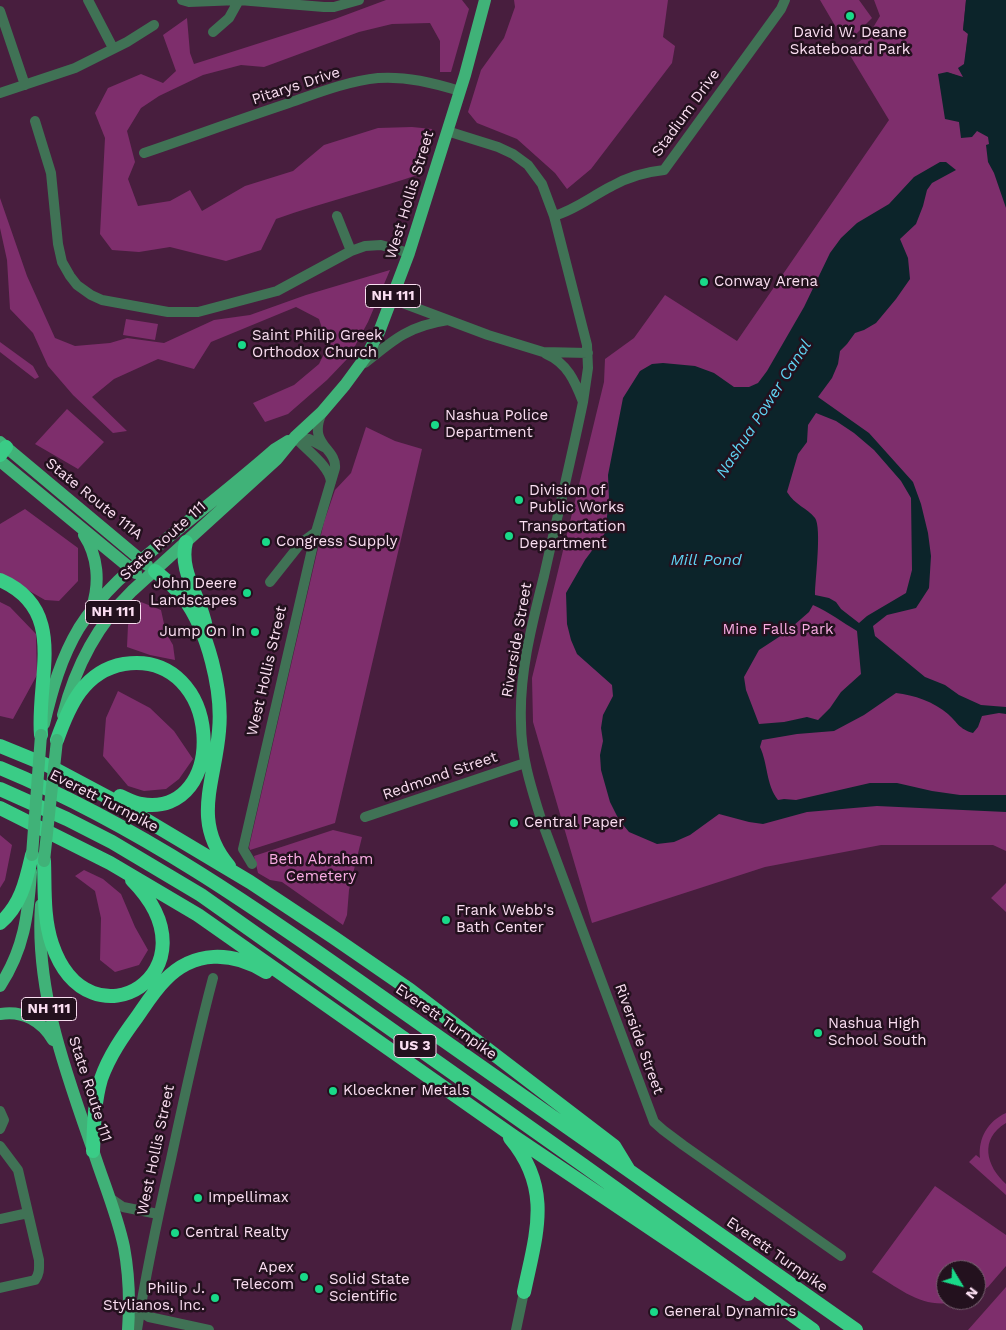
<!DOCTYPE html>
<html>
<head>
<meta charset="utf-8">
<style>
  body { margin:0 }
  #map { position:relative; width:1006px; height:1330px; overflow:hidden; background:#481e3e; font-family:"Work Sans",sans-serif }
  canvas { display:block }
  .north { position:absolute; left:936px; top:1260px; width:50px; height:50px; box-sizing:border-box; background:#23111e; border:1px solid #796372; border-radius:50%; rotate:127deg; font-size:14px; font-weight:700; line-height:20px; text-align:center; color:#fadef1 }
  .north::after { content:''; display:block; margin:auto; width:18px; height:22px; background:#19d989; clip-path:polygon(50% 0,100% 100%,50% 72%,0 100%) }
</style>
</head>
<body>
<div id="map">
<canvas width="1006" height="1330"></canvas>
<div class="north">N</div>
</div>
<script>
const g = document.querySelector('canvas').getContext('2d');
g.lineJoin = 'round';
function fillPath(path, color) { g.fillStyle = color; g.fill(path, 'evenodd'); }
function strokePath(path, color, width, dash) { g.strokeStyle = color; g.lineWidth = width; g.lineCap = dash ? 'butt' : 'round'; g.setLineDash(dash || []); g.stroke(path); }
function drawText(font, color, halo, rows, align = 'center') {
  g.font = font + ' "Work Sans",sans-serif'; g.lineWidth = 5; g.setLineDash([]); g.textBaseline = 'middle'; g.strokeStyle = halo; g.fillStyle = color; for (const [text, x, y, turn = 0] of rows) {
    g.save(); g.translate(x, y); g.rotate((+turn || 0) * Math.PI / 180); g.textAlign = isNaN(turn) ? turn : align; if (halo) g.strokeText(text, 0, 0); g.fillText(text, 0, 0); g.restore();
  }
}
fillPath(new Path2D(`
  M 386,0 L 462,0 L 469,9 L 451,72 L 440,72 L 440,41 L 430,23 L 392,24 L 359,32 L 264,67 L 241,65 L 203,75 L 159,96 L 141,108 L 127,131 L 135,162 L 128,179 L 138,206 L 170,201 L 190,190 L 202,211 L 245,186 L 293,171 L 324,145 L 378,128 L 412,127 L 432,129 L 423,173 C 374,190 324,202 276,219 L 261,250 L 226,261 L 170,247 L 139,252 L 112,250 L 100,234 L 105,138 L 95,113 L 108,88 L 141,74 L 163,83 L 176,71 L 163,35 L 187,18 L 190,53 L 194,64 L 335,19 Z
  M 514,0 L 668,0 L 663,37 L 675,46 L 672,63 L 591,169 L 567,189 L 555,173 L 517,139 L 477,123 L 468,112 L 481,70 L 504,38 L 515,7 Z
  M 820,0 L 859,0 L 872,18 L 856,34 L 851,36 L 837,29 Z
  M 874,0 L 966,0 L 963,30 L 968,33 L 963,78 L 947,72 L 1006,121 L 1006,851 L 993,845 L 881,845 L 765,867 L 592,923 L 533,722 L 532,678 L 604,382 L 605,359 L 634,338 L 665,295 L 737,341 L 889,120 L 848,52 L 871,31 L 880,16 Z
  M 0,198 L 27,276 L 55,338 L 75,346 L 110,343 L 127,338 L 164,343 L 214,320 L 250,315 L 306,295 L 390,270 L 368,322 L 349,357 L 327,380 L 288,414 L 265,422 L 253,403 L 294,385 L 319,364 L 328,346 L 319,319 L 296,307 L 211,342 L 194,369 L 158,359 L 114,379 L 92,397 L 127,431 L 113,433 L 73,395 L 48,366 L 33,333 L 10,309 L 7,260 L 0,228 Z
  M 126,319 L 158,324 L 155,340 L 123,335 Z
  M 0,342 L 33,366 L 39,377 L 35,379 L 0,352 Z
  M 67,409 L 104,442 L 78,469 L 35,444 Z
  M 366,427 L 395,441 L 422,449 L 335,823 L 250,850 L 249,847 L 324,522 L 335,490 L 351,473 Z
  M 25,509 L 78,548 L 78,581 L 59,601 L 45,600 L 0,574 L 0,524 Z
  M 0,602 L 10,607 L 36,634 L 37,675 L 13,719 L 0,716 Z
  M 141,602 L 161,610 L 166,633 L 173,645 L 175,660 L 150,655 L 127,647 L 128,625 Z
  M 118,691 L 150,708 L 174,731 L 193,759 L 179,779 L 166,789 L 144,791 L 128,786 L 103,756 L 106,718 Z
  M 333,830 L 362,837 L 349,890 L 347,915 L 343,925 L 282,882 L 270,880 L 258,873 L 254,856 Z
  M 0,835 L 12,845 L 5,880 L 0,888 Z
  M 84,870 L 103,879 L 121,894 L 135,927 L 148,950 L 139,965 L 115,972 L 100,960 L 101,918 L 95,891 L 75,876 Z
  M 1006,883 L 1006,912 L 991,898 Z
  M 1006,1113 L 1006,1123 C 979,1139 986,1166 1006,1184 L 1006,1195 L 969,1162 L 976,1155 L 980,1158 C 978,1138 988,1121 1006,1113 Z
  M 935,1186 L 1006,1235 L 1006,1266 L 988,1287 L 976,1294 L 976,1270 L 946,1270 L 946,1300 L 963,1300 C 926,1312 903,1291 872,1272 Z
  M 1006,1287 L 1006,1330 L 968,1330 Z`), '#7e2e6c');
fillPath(new Path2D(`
  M 966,0 L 1006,0 L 1006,208 L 994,173 L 988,162 L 986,145 L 989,144 L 988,137 L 977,131 L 972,137 L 961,138 L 959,122 L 945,119 L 938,74 L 947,72 L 963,77 L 958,68 L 964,64 L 968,34 L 963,30 Z
  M 940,162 L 946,162 L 956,170 L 932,183 L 927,190 L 923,206 L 916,224 L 900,239 L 908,258 L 910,279 L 896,299 L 876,323 L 864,330 L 855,333 L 847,344 L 840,351 L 838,364 L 832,378 L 818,397 L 869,433 L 913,482 L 921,504 L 928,533 L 931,556 L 929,588 L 916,608 L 887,615 L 873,626 L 875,636 L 925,677 L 945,685 L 959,695 L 981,705 L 1006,707 L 1006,714 L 999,713 L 982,716 L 978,727 L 973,733 C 959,729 958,723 948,714 C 934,702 914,695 896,693 L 864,715 L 834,731 L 797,734 L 762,740 L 760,747 C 768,764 766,785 778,800 L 784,799 L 796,800 L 870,783 L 897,783 L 932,791 L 960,795 L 1006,795 L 1006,812 L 877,806 L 807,812 L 763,824 L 749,822 L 719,814 L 690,835 L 674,842 L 657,844 L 629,832 L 619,820 L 610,802 L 601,770 L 600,755 L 603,741 L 601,728 L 603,715 L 613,696 L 612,685 L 577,654 L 571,640 L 567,624 L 566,593 L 585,560 L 605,533 L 609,500 L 608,475 L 623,398 L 640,371 L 652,364 L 663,363 L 695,366 L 714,373 L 734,387 L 749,387 L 758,383 L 767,371 L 804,307 L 830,253 L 841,238 L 857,223 L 889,204 L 914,177 ZM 816,413 L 836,421 L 854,433 L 874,450 L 901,481 L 911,498 L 912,570 L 906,593 L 867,616 L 859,623 L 841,609 L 836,602 L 829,598 L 815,595 C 815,580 822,528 815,518 C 807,508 795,505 787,492 L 798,454 L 807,442 L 808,425 ZM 813,605 C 829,612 842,622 857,631 L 861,674 L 841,692 L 830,708 L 818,720 L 807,717 L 784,722 L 759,724 L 746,690 L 744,677 L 759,650 L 785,633 L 809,612 Z`), '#0c242a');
strokePath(new Path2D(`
  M 88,0 L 113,48
  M 182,0 L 189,2 L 239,0 L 324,7 L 334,7 L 359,0
  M 0,11 L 25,85
  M 213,32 L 229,18 L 239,0
  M 0,93 L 75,68 L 127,42 L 154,25
  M 35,121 L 51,173 L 58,244 L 62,262 L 70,276 L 77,285 L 91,295 L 102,300 L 168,312 L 198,312 L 277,291 L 351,251 L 365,246 L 381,245 L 409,253
  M 447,131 L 498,147 L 513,154 L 528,165 L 542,184 L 554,216 L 587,345 L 588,368 L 583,402 C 571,460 557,518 544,576 C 532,624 519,673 521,723 C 521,756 531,787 541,819 L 654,1122 L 663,1130 L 683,1145 L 841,1256
  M 144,153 C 191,137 238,120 286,104 C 315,94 347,81 378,78 C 407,76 433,83 460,91
  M 337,216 L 351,251
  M 554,216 C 575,210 592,196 612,186 C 628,177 645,172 664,170 L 781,9 L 785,0
  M 392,299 L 488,335 L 543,352 L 588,353
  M 546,354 C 567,363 575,381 583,402
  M 365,363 C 394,339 409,326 448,320
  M 295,437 C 306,450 330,466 331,482
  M 295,437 L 309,439 L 324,447
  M 270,582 L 301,543 L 316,532
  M 365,817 L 525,763
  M 252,864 L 243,849 L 316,532 L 335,468 C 337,448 307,445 322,413
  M 0,1111 L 4,1120 L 0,1129
  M 0,1146 L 18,1170 L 39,1260 C 39,1268 40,1273 35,1280 L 0,1288
  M 110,1198 L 123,1207 L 158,1214
  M 0,1219 L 28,1213
  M 137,1309 L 149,1317 L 209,1330
  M 137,1330 C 146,1272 158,1216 171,1159 C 184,1098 197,1038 213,978
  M 516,1330 L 524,1292`), '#407255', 10);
strokePath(new Path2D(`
  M 0,442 L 147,565
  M 0,461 L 136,573
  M 84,535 C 98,556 100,583 92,607
  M 63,715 C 75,668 97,625 132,591 L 277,459 L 295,437 L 322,412 L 345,385 L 367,355 L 379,332 L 409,253 L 465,75 L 485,0
  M 44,724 C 52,690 61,658 79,628 C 103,590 136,564 170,536 C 205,507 241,479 275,449 L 288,441
  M 41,905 C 35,991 66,1073 94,1153 C 104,1184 117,1214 124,1247 C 129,1274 130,1302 128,1330
  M 0,986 C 24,949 28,916 31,872
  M 0,1014 C 23,1010 42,1021 53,1040`), '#40b278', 12);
strokePath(new Path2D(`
  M 0,455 L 6,447
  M 186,542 C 178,572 202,599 206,628
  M 155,571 C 165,579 175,587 183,597 C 208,630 223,691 219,731 C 215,782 191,822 229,866
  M 0,580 C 69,610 36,678 41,735
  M 57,740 C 69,706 84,671 124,664 C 224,649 230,819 141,804 C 134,803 127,799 120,796
  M 0,746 L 49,766
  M 49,766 L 111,799 L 250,882 L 333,937 L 410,990 L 614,1146 L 628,1169
  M 0,768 C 155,832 289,932 426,1028 C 569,1129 712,1230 856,1330
  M 0,789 L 67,819 L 112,842 L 201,895 L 583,1165 L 813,1330
  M 0,808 L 110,863 L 198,915 L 513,1136 L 748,1294
  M 44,861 C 45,888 43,917 52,944 C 89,1053 222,971 132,880
  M 0,923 C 21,905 26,881 32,855
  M 510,1138 C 553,1189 536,1234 524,1292
  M 93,1151 C 94,1127 94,1103 101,1079 C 109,1056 123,1036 137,1017 C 146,1004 154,991 165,980 C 194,950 232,951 266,972`), '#3acc86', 14);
strokePath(new Path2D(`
  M 32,855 L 41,735
  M 44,861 L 57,740`), '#40b278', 12);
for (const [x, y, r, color] of [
  [850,16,5,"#19d989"],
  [704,282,5,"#19d989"],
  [242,345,5,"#19d989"],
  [435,425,5,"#19d989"],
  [519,500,5,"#19d989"],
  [509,536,5,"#19d989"],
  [266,542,5,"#19d989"],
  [247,593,5,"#19d989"],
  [255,632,5,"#19d989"],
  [514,823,5,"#19d989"],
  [446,920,5,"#19d989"],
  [818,1033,5,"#19d989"],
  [333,1091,5,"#19d989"],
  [198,1198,5,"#19d989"],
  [175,1233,5,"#19d989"],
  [304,1277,5,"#19d989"],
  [319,1289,5,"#19d989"],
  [215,1298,5,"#19d989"],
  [654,1312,5,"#19d989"]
]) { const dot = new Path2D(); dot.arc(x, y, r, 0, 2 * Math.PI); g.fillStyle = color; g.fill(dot); strokePath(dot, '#23111e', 2); }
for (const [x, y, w] of [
  [393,296,55],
  [113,612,55],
  [49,1009,55],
  [415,1046,42]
]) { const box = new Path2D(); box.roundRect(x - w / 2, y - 11.5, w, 23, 4); g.fillStyle = '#23111e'; g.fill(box); strokePath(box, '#fadef1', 1); }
drawText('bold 14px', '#fadef1', null, [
  ["NH 111",393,296],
  ["NH 111",113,612],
  ["NH 111",49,1009],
  ["US 3",415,1046]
]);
drawText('15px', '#fadef1', '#23111e', [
  ["David W. Deane",850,33,"center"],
  ["Skateboard Park",850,50,"center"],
  ["Conway Arena",714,282],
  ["Saint Philip Greek",252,336],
  ["Orthodox Church",252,353],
  ["Nashua Police",445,416],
  ["Department",445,433],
  ["Division of",529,491],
  ["Public Works",529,508],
  ["Transportation",519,527],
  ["Department",519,544],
  ["Congress Supply",276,542],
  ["John Deere",237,584,"right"],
  ["Landscapes",237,601,"right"],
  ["Jump On In",245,632,"right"],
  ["Central Paper",524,823],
  ["Frank Webb's",456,911],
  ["Bath Center",456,928],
  ["Nashua High",828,1024],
  ["School South",828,1041],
  ["Kloeckner Metals",343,1091],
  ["Impellimax",208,1198],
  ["Central Realty",185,1233],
  ["Apex",294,1268,"right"],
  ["Telecom",294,1285,"right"],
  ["Solid State",329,1280],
  ["Scientific",329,1297],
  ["Philip J.",205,1289,"right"],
  ["Stylianos, Inc.",205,1306,"right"],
  ["General Dynamics",664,1312]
], 'left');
drawText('15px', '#fadef1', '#23111e', [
  ["Pitarys Drive",296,86,-18],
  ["Stadium Drive",686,113,-54],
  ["West Hollis Street",410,195,-73],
  ["State Route 111A",94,499,39],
  ["State Route 111",163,541,-42],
  ["Riverside Street",517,640,-80],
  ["West Hollis Street",267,671,-77],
  ["Redmond Street",440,776,-19],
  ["Everett Turnpike",104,801,27],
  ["Everett Turnpike",446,1022,35],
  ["Riverside Street",639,1039,70],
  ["State Route 111",90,1089,72],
  ["West Hollis Street",156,1150,-78],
  ["Everett Turnpike",777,1255,35]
]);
drawText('15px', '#f9ace3', '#23111e', [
  ["Mine Falls Park",778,630],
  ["Beth Abraham",321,860],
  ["Cemetery",321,877]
]);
drawText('italic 16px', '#5fd4f3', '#23111e', [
  ["Nashua Power Canal",764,409,-57],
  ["Mill Pond",706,560]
]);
</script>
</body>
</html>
